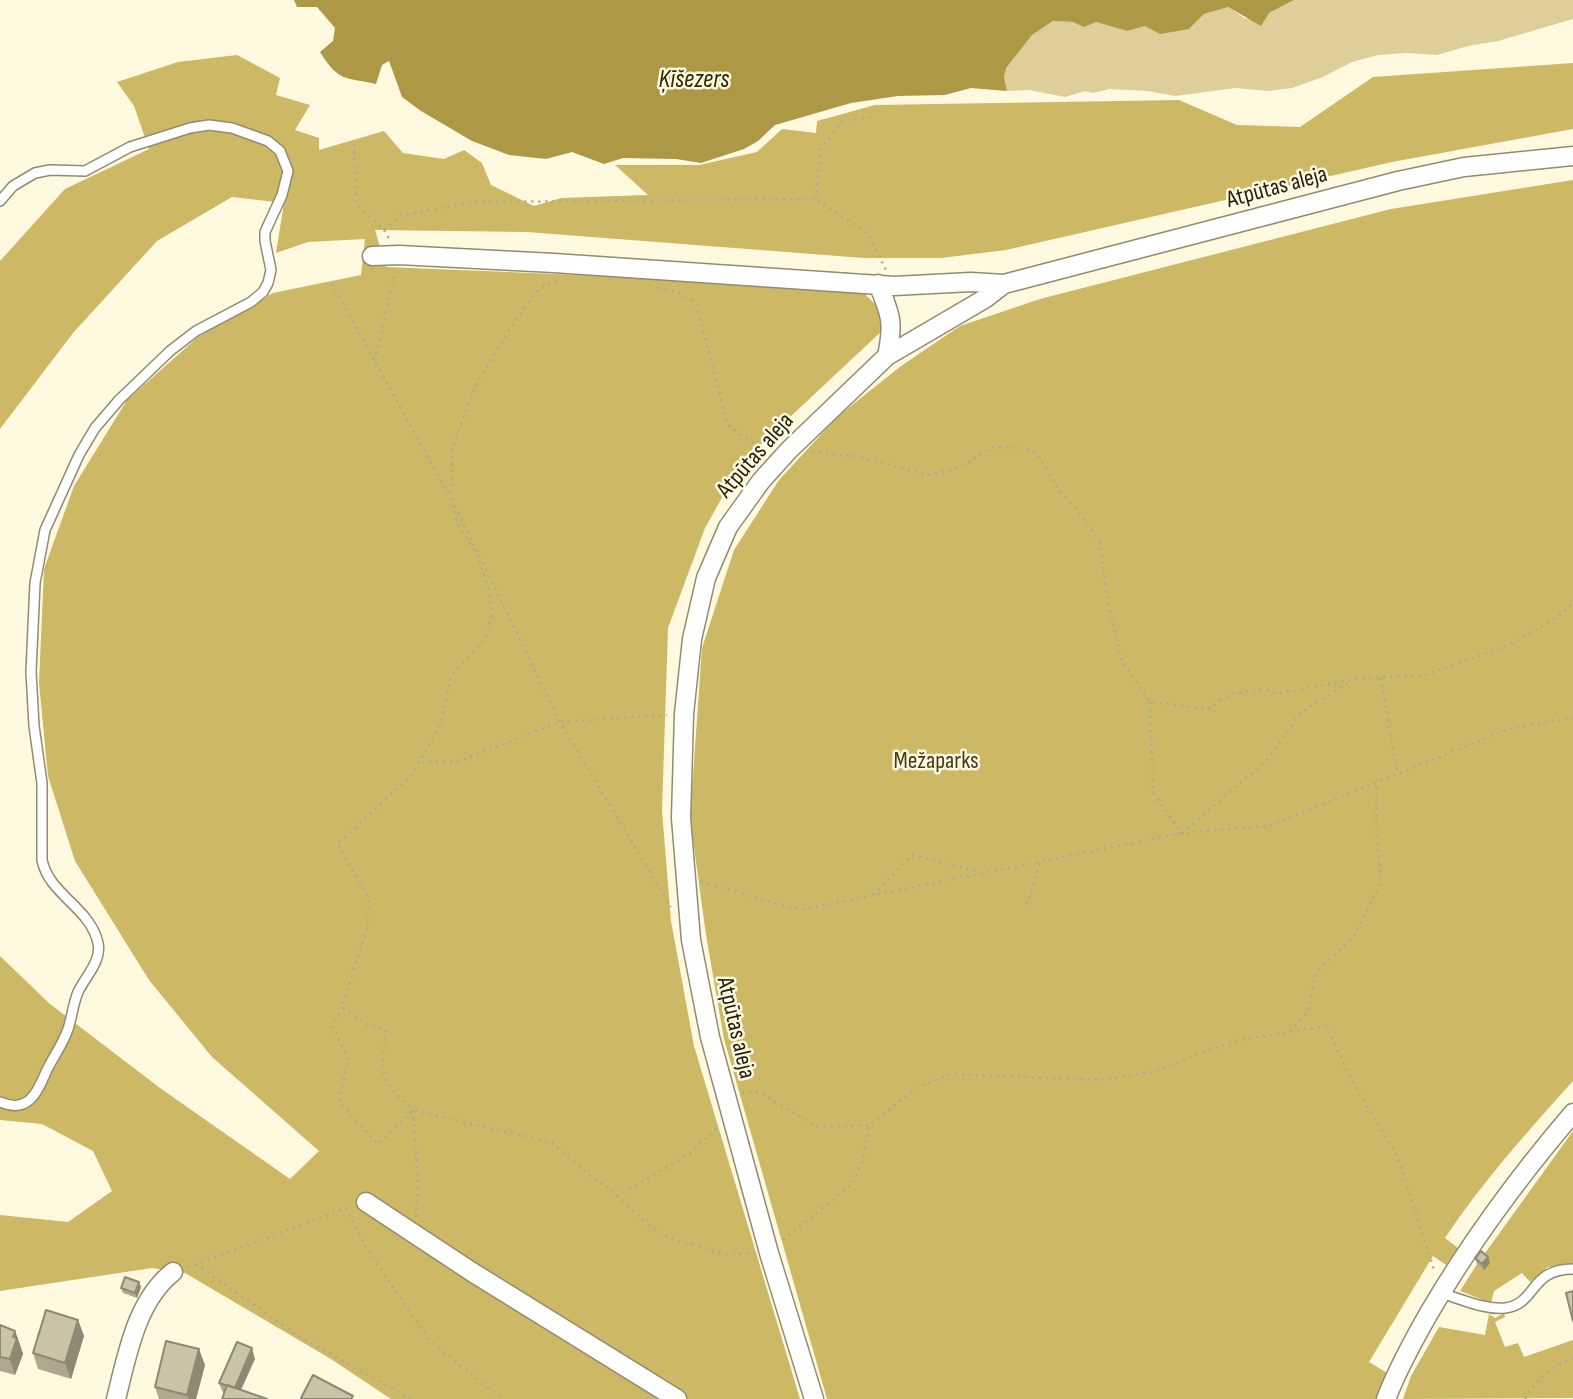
<!DOCTYPE html>
<html>
<head>
<meta charset="utf-8">
<style>
  body { margin:0 }
  canvas { display:block; background:#fff9e0 }
</style>
</head>
<body>
<canvas width="1573" height="1399"></canvas>
<script>
const g = document.querySelector('canvas').getContext('2d');
g.lineJoin = 'round';
function fillPath(path, color) { g.fillStyle = color; g.fill(path, 'evenodd'); }
function strokePath(path, color, width, dash) { g.strokeStyle = color; g.lineWidth = width; g.lineCap = dash ? 'butt' : 'round'; g.setLineDash(dash || []); g.stroke(path); }
function drawText(font, color, halo, rows, align = 'center') {
  g.font = font + ' "Sofia Sans Condensed",sans-serif'; g.lineWidth = 5; g.setLineDash([]); g.textBaseline = 'middle'; g.strokeStyle = halo; g.fillStyle = color; for (const [text, x, y, turn = 0] of rows) {
    g.save(); g.translate(x, y); g.rotate((+turn || 0) * Math.PI / 180); g.textAlign = isNaN(turn) ? turn : align; if (halo) g.strokeText(text, 0, 0); g.fillText(text, 0, 0); g.restore();
  }
}
fillPath(new Path2D(`
  M 1294,0 L 1573,0 L 1573,19 L 1498,41 L 1468,46 L 1437,55 L 1407,53 L 1378,55 L 1352,62 L 1323,77 L 1292,88 L 1268,91 L 1236,88 L 1175,96 L 1147,91 L 1109,89 L 1093,93 L 1085,91 L 1065,97 L 1029,90 L 1007,91 L 1004,77 L 1005,68 L 1032,35 L 1053,21 L 1073,22 L 1084,26 L 1096,22 L 1127,31 L 1145,26 L 1189,29 L 1204,14 L 1228,7 L 1246,19 L 1269,13 Z`), '#decf9a');
fillPath(new Path2D(`
  M 237,55 L 280,78 L 276,95 L 310,105 L 295,130 L 319,138 L 319,150 L 384,131 L 403,153 L 444,159 L 464,150 L 482,163 L 491,185 L 534,206 L 561,198 L 648,195 L 615,165 L 699,165 L 757,152 L 782,129 L 816,133 L 817,121 L 875,105 L 1179,100 L 1237,125 L 1300,127 L 1373,77 L 1573,63 L 1573,129 L 1392,162 L 1006,250 L 941,258 L 864,258 L 527,232 L 375,230 L 386,267 L 580,275 L 863,292 L 878,307 L 884,329 L 742,462 L 705,528 L 668,628 L 662,811 L 671,921 L 694,1046 L 800,1399 L 391,1399 L 331,1359 L 185,1273 L 152,1268 L 0,1291 L 0,1215 L 68,1222 L 112,1191 L 93,1151 L 42,1124 L 0,1120 L 0,956 L 50,1004 L 160,1088 L 290,1179 L 319,1151 L 212,1057 L 149,980 L 75,861 L 48,776 L 39,683 L 44,569 L 74,486 L 127,400 L 198,337 L 273,293 L 361,275 L 365,239 L 308,242 L 276,253 L 284,203 L 232,197 L 157,241 L 73,333 L 0,429 L 0,261 L 65,189 L 149,149 L 134,106 L 117,82 L 178,62 Z
  M 1573,180 L 1573,1081 C 1528,1131 1482,1182 1445,1238 L 1458,1248 L 1446,1265 L 1433,1256 L 1369,1362 L 1387,1373 L 1376,1399 L 827,1399 L 724,1039 L 706,935 L 690,818 L 702,648 L 734,550 L 779,480 L 837,417 L 901,366 L 960,326 L 1040,299 L 1391,209 Z
  M 1573,1131 L 1573,1264 L 1548,1267 L 1530,1282 L 1522,1273 L 1494,1291 L 1491,1303 L 1460,1291 L 1477,1264 L 1484,1269 L 1490,1263 L 1483,1256 Z
  M 1504,1313 L 1505,1317 L 1495,1322 L 1505,1347 L 1518,1343 L 1524,1357 L 1573,1340 L 1573,1398 L 1403,1399 L 1411,1376 L 1439,1327 L 1485,1335 L 1489,1314 L 1495,1318 Z`), '#cdb866');
fillPath(new Path2D(`
  M 294,0 L 1294,0 L 1269,13 L 1261,26 L 1228,7 L 1204,14 L 1189,29 L 1160,34 L 1145,26 L 1127,31 L 1096,22 L 1084,27 L 1073,22 L 1053,21 L 1032,35 L 1006,68 L 1004,77 L 1007,91 L 971,88 L 945,95 L 898,96 L 851,103 L 775,125 L 758,141 L 744,149 L 701,163 L 676,159 L 623,158 L 604,164 L 572,152 L 546,159 L 509,155 L 472,141 L 421,111 L 402,97 L 389,61 L 382,65 L 376,84 C 344,77 339,82 320,52 L 333,41 L 335,28 L 317,7 L 297,7 Z`), '#ad9846');
const lane = new Path2D(`
  M 0,201 L 13,186 L 35,173 L 50,170 L 85,171 L 130,147 L 190,128 L 209,125 L 232,128 L 268,141 L 280,151 L 288,171 L 282,195 L 265,232 L 265,241 L 271,270 L 268,283 L 263,292 L 251,302 L 196,331 L 170,351 L 119,400 L 95,428 L 79,455 L 45,530 L 35,583 L 31,672 L 34,726 L 42,783 L 42,860 C 49,895 90,907 98,943 C 102,961 85,977 78,992 C 73,1004 72,1017 68,1029 C 63,1044 53,1057 46,1072 C 37,1093 28,1114 0,1102
  M 1441,1293 C 1461,1299 1484,1310 1505,1308 C 1537,1304 1529,1269 1573,1269`);
const street = new Path2D(`
  M 372,256 L 399,255 L 554,263 L 894,286 L 971,282 L 1004,284
  M 878,284 C 891,315 894,323 887,356
  M 366,1202 L 472,1272 L 677,1399
  M 116,1399 C 127,1356 136,1301 173,1272
  M 814,1399 L 769,1253 L 710,1037 L 691,940 L 681,818 L 684,714 L 692,639 L 706,578 L 728,527 L 761,481 L 789,450 L 887,356 L 986,298 L 1004,284 L 1398,181 L 1464,167 L 1573,156
  M 1386,1399 C 1398,1368 1413,1341 1429,1313 C 1471,1241 1520,1175 1573,1113`);
strokePath(lane, '#938b6f', 12);
strokePath(street, '#938b6f', 21);
strokePath(new Path2D(`
  M 354,144 L 356,203 L 384,230 L 390,240
  M 816,199 L 820,151 L 842,121 L 873,117
  M 384,230 L 400,216 L 471,202 L 816,199 L 868,234 L 886,270
  M 332,284 L 450,497
  M 658,288 L 681,294 L 696,304 L 728,425 L 763,450 L 767,450
  M 375,361 L 395,272
  M 812,452 L 860,457 L 928,475 L 956,469 L 993,447 L 1025,448 L 1038,455 L 1059,490 L 1083,517 L 1100,543 L 1107,598 L 1122,661 L 1150,702 L 1208,709 L 1231,694 L 1263,689 L 1277,694 L 1354,679 L 1425,675 L 1509,645 L 1556,618 L 1573,603
  M 455,506 L 560,722 L 671,907
  M 1381,678 L 1397,773
  M 1150,702 L 1153,793 L 1182,833 L 1268,759 L 1300,713 L 1351,681
  M 422,762 L 457,762 L 560,722 L 667,715
  M 701,882 L 800,910 L 1182,833 L 1269,826 L 1506,730 L 1573,717
  M 873,895 L 912,855 L 980,872
  M 1027,905 L 1040,862
  M 342,1007 L 333,1027 L 348,1059 L 339,1102 L 378,1144 L 413,1110 L 552,1143 L 589,1175 L 610,1189 L 645,1223 L 674,1240 L 727,1254 L 754,1253
  M 1290,1032 L 1326,1026 L 1354,1085 L 1397,1155 L 1434,1270
  M 742,1093 L 758,1092 L 818,1127 L 869,1125
  M 617,1196 L 691,1153 L 718,1127
  M 346,1208 L 365,1246 L 430,1341 L 502,1399
  M 416,1217 L 418,1179 L 413,1110 C 378,1080 381,1075 386,1030 L 367,1024 L 342,1007 L 367,928 L 369,898 L 337,844 L 411,776 L 441,724 L 451,676 L 486,638 L 492,614 L 489,591 L 477,554 L 458,526 L 451,499 L 452,448 L 477,383 L 508,332 L 536,292 L 546,284 L 561,281
  M 783,1240 L 852,1184 L 862,1162 L 869,1125 L 918,1087 L 951,1074 L 1101,1080 L 1152,1072 L 1233,1041 L 1290,1032 L 1308,1011 L 1316,973 L 1354,936 L 1381,882 L 1376,832 L 1377,782
  M 196,1264 L 297,1335 L 410,1399
  M 188,1267 L 352,1206
  M 1525,1399 C 1537,1378 1551,1368 1573,1358`), '#ada895', 2.5, [2, 5]);
strokePath(lane, '#fff', 9);
strokePath(street, '#fff', 18);
fillPath(new Path2D(`
  M 1475,1258 L 1490,1263 L 1484,1270 L 1477,1264 Z
  M 141,1287 L 137,1298 L 123,1293 L 121,1288 Z
  M 78,1320 L 84,1336 L 71,1379 L 38,1369 L 33,1353 Z
  M 0,1325 L 15,1331 L 21,1347 L 23,1354 L 15,1375 L 0,1371 Z
  M 255,1359 L 224,1394 L 223,1393 L 219,1383 Z
  M 205,1365 L 196,1399 L 159,1399 L 155,1387 Z`), '#afa88e');
fillPath(new Path2D(`
  M 1488,1257 L 1490,1263 L 1484,1270 L 1482,1264 Z
  M 139,1282 L 141,1287 L 137,1298 L 135,1293 Z
  M 78,1320 L 84,1336 L 71,1379 L 65,1363 Z
  M 15,1331 L 23,1354 L 15,1375 L 10,1359 Z
  M 252,1348 L 255,1359 L 237,1399 L 234,1389 Z
  M 199,1349 L 205,1365 L 196,1399 L 189,1399 L 187,1395 Z`), '#8e8874');
const building = new Path2D(`
  M 1481,1251 L 1488,1257 L 1482,1264 L 1475,1258 Z
  M 125,1277 L 139,1282 L 135,1293 L 121,1288 Z
  M 1573,1291 L 1573,1321 L 1566,1293 Z
  M 46,1310 L 78,1320 L 65,1363 L 33,1353 Z
  M 0,1325 L 15,1331 L 13,1337 L 17,1338 L 10,1359 L 0,1357 Z
  M 166,1341 L 199,1349 L 187,1395 L 155,1387 Z
  M 237,1342 L 252,1348 L 235,1388 L 219,1383 Z
  M 313,1375 L 353,1396 L 351,1399 L 303,1399 L 301,1398 Z
  M 227,1385 L 267,1399 L 222,1399 Z`);
fillPath(building, '#cbc3a5');
strokePath(building, '#8e8874', 2);
drawText('24px', '#221f14', '#fff9e0', [
  ["Atpūtas aleja",1277,188,-15],
  ["Atpūtas aleja",756,456,-49],
  ["Atpūtas aleja",735,1028,77]
]);
drawText('24px', '#443b17', '#fff9e0', [
  ["Mežaparks",936,762]
]);
drawText('italic 26px', '#312803', '#fff9e0', [
  ["Ķīšezers",694,80]
]);
</script>
</body>
</html>
